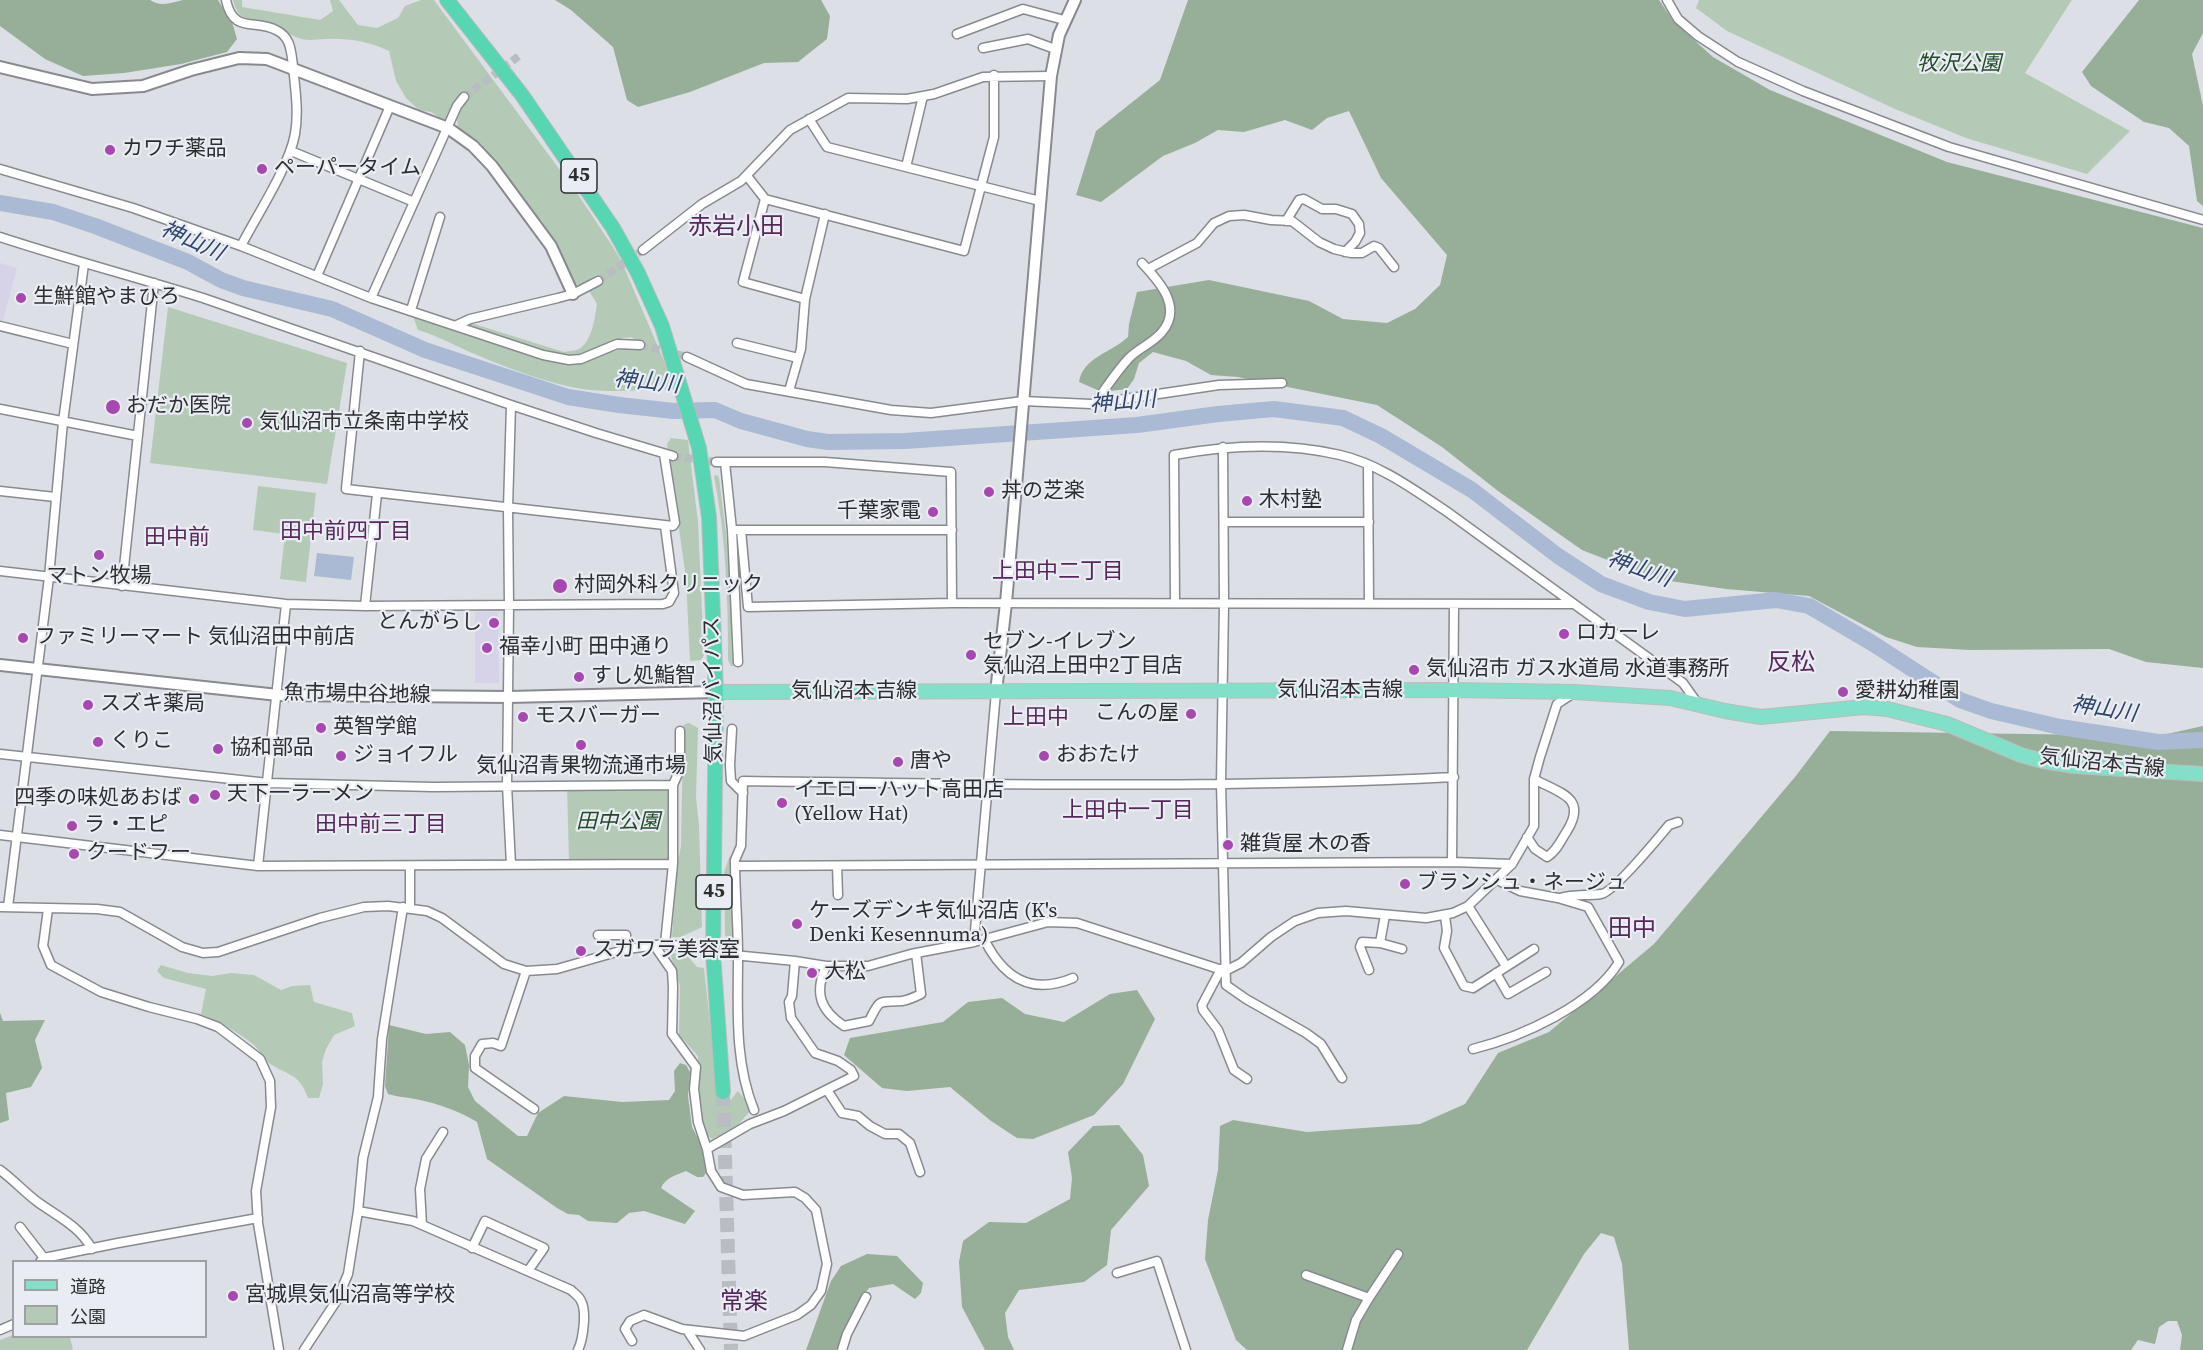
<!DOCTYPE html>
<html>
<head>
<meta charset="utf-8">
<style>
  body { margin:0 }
  #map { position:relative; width:2203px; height:1350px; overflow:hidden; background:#dcdfe5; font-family:"Source Serif 4","Noto Sans JP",serif }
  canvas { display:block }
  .legend { position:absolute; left:12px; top:1260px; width:195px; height:78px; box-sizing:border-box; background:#e9ecf2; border:2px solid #9ea0a4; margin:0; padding:8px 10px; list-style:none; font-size:18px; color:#2d2e30 }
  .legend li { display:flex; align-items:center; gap:12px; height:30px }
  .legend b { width:30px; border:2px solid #9ea0a4 }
</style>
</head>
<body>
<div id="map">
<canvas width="2203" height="1350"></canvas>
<ul class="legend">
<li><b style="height:8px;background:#81e0c7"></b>道路</li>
<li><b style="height:16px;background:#b4cab6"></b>公園</li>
</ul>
</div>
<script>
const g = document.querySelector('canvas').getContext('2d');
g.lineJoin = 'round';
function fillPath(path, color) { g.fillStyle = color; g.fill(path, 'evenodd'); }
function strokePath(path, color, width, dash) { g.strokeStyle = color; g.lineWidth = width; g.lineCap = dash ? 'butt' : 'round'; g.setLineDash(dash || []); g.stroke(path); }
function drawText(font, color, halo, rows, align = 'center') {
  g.font = font + ' "Source Serif 4","Noto Sans JP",serif'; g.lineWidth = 4.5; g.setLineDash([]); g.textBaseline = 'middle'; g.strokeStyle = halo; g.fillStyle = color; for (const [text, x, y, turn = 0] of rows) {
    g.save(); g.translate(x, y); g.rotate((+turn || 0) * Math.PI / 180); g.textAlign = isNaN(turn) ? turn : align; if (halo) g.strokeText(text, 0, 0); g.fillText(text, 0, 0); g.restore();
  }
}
fillPath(new Path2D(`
  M 0,263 L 17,268 L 3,320 L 0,319 Z
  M 475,612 L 498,612 L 499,683 L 475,683 Z`), '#d6d2e7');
fillPath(new Path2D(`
  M 233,0 L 242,0 L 242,7 L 320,20 L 333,11 L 330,0 L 339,0 L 358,25 L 377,28 L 398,18 L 405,6 L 421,0 L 434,0 L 577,193 L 609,241 L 621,260 L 635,293 L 665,363 L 674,389 C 643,390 612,393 582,389 C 547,383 510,369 477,355 C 457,347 439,336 418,330 L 414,319 L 416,314 L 561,362 L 633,347 L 636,344 L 633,338 C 618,334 589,358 567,357 C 542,357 491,334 465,326 L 467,322 L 471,323 L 564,352 C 568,351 575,351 579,349 C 592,342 595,317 597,304 L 589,291 L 601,283 L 596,275 L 580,285 L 575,284 L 561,253 L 507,177 L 486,152 L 458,130 L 457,113 L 469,97 L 465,93 L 454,102 L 447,123 L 431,112 L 419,110 L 406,98 L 396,81 L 389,51 C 368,41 348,38 325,39 C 318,39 308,41 302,39 C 291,37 282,27 273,24 C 254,17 239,26 233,0 Z
  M 1699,0 L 2072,0 L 2025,73 L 2130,131 L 2087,174 L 1966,138 L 1895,109 L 1727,31 L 1696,8 Z
  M 168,307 L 347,363 L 327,484 L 150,463 Z
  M 671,438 L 688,440 L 698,522 L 704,655 L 701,660 L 690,661 L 686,578 L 667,444 Z
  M 717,475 L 719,478 L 726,533 L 731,603 L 733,605 C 733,619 729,655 735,663 L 734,666 L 731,666 L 728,660 C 728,598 726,537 714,476 Z
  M 258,486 L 316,493 L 306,582 L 280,579 L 285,534 L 253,530 Z
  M 689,723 L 698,728 L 696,798 L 699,825 L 702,927 L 681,937 L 672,937 L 677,867 L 681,846 L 683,735 L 681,728 L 685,724 Z
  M 668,787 L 668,860 L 569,859 L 567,788 Z
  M 730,855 L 734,938 L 732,944 L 730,943 L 725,935 L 724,872 Z
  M 670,953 L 686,954 L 697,967 L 704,968 L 715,1068 L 715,1088 L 719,1100 L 728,1103 L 738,1091 L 752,1109 L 737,1126 L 712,1139 L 701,1131 L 698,1056 L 679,1035 L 680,986 Z
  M 161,965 L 188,973 L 212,976 L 231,973 L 254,975 L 281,990 L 292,986 L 310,985 L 314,1002 L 352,1013 L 355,1026 L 334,1035 L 326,1049 L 322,1062 L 323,1084 L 319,1098 L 308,1098 C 299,1074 292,1077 272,1065 C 265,1061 260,1051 254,1045 C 238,1032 219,1022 201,1014 L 206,989 L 164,978 L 157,971 Z
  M 13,1335 L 14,1336 L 70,1337 L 73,1350 L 0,1350 L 0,1340 Z`), '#b4cab6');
fillPath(new Path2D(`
  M 0,0 L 150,0 C 160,7 172,3 183,0 C 193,0 207,0 218,0 L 232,22 L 237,39 L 227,52 L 181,64 L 124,73 L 83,76 L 45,59 L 0,26 Z
  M 555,0 L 821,0 L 830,16 L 827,39 L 798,62 L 764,63 L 690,92 L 638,107 L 627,100 L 613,47 L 571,10 Z
  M 1188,0 L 1659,0 L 1674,22 L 1713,57 L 1770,90 L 1947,162 L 2203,228 L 2203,668 L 2146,662 L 2109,649 L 1970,650 L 1917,647 L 1886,637 L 1809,596 L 1726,589 L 1656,579 L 1582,550 L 1498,491 L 1442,447 L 1377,405 L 1238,377 L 1211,375 L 1186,361 L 1153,352 L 1139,363 L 1134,379 L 1127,389 L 1102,392 L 1079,382 C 1083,357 1111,353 1128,337 L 1129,324 L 1137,292 L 1209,280 L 1309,301 L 1343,319 L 1387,323 L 1415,309 L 1440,285 L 1447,255 L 1381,178 L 1349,111 L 1327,118 L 1312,130 L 1285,120 L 1244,132 L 1218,130 L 1195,143 L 1163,156 L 1101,202 L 1076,195 L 1096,131 L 1160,80 Z
  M 2139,0 L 2203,0 L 2203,33 L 2192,54 L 2203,106 L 2203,206 L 2197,201 L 2189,146 L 2169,128 L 2144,122 L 2091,86 L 2082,72 Z
  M 2203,726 L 2203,1350 L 2180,1350 L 2182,1335 L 2177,1321 L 2168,1321 L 2159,1327 L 2155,1344 L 2138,1340 L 2131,1350 L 1629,1350 L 1622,1264 L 1614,1237 L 1601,1233 L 1584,1254 L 1527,1350 L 1247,1350 L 1236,1340 L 1205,1259 L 1208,1220 L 1218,1170 L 1220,1126 L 1233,1120 L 1307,1132 L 1420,1124 L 1465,1104 L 1498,1053 L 1549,1032 L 1654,944 L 1795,777 L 1830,731 L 2158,736 Z
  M 1137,990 L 1155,1019 L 1123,1084 L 1094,1115 L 1033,1139 L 1017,1138 L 991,1121 L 950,1087 L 907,1091 L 882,1088 L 844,1055 L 850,1038 L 943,1022 L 968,1002 L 1002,998 L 1025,1014 L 1064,1022 L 1110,994 Z
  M 0,1013 L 3,1021 L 45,1020 L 35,1040 L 42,1068 L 31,1087 L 6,1093 L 9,1120 L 0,1123 Z
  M 389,1025 L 426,1034 L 450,1032 L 465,1045 L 469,1065 L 468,1087 L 475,1101 L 518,1136 L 527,1136 L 538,1113 L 564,1096 L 622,1102 L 669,1100 L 675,1091 L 674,1071 L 680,1063 L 686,1065 L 690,1072 L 688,1096 L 692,1127 L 703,1148 L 707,1172 L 703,1177 L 697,1177 L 686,1171 C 676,1175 665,1178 661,1188 L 695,1211 L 685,1224 L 644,1211 L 629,1213 L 617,1223 L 588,1221 L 579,1215 L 568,1214 L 557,1208 L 487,1159 L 477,1122 C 459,1111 437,1103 415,1099 C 406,1097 397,1097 388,1094 L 385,1086 Z
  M 1119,1125 L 1143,1155 L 1149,1186 L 1111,1230 L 1107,1265 L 1084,1282 L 1019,1290 L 1005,1313 L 1008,1337 L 1014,1350 L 985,1350 L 962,1307 L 959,1262 L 963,1241 L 989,1222 L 1026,1223 L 1070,1199 L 1072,1178 L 1068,1152 L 1093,1126 Z
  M 867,1254 L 897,1256 L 923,1283 L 921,1293 L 915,1299 L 893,1284 L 869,1288 L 859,1301 L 836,1350 L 806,1350 L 831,1281 L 841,1266 Z`), '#97af98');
fillPath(new Path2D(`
  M 317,553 L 354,557 L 351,580 L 314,576 Z`), '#aab9d4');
strokePath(new Path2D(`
  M 0,203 L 53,212 L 95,226 L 188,262 L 221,280 L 243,288 L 332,309 L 425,350 L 568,397 L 619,405 L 674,411 L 715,410 L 741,421 L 807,439 L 828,442 L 905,441 L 1137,425 L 1218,414 L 1274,409 L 1343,418 L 1381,436 L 1472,490 L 1558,556 L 1601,584 L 1649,602 L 1685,609 L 1776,600 L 1809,606 L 1872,643 L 1960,700 L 1991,711 L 2060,727 L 2158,742 L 2203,740`), '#aab9d4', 16);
strokePath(new Path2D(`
  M 464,97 L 519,56
  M 598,281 L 643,250
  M 640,345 L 687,357
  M 673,456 L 716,462`), '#b9bcc1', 8, [8, 4]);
strokePath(new Path2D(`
  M 723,1092 L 731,1350`), '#b9bcc1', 14, [14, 7]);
const minor = new Path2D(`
  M 226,0 C 233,34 255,19 276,30 C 291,37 291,51 293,66 C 295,88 299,111 295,134 C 289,167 257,215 241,246
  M 1667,0 L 1678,19 L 1698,36 L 1738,62 L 1803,91 L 1949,147 L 2203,220
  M 957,34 L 1023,9 L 1064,20
  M 983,48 L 1028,39 L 1055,49
  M 809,119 L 827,147 L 1040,201
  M 291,151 L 414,202
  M 906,167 L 923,96
  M 0,169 L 133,208 L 241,246 L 371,298 L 543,355 L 569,360 L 581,359 L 617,344 L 640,345
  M 747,176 L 765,199 L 964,251 L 994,137 L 994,75
  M 765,199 L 743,282 L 805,299
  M 1286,221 L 1299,200 L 1304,199 L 1322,209 L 1336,209 L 1352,214 L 1359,224 L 1360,233 L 1355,242 L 1345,252
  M 0,237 C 67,259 136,277 203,298 L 511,405 L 596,433 L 673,456
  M 643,250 L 702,204 L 741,181 L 790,130 L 848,98 L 907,99 L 934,94 L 983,77 L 1051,76
  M 1148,269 L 1197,243 L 1214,223 L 1229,216 L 1244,215 L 1271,220 L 1292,221 L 1319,242 L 1334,249 L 1351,253 L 1362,253 L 1374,246 L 1379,248 L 1394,267
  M 317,276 L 390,106
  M 371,298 L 457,106 L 464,97
  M 411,310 L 440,217
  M 457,325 L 470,319 L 558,298 L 573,294 L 598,281
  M 0,326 L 73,344
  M 737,343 L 798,358
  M 360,351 L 346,489 L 673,526 L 675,523 L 664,454
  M 687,357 L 746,384 L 891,410 L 931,413 L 1023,401 L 1091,404 L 1219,385 L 1282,383
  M 789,391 L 801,349 L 805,299 L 825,214
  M 1095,403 C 1106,388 1116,372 1129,358 C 1139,348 1153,343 1162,332 C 1183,307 1159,281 1142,263
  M 0,409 L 138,436
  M 1223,447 L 1224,604 L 1221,783 L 1226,985 L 1246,999 L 1306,1033 L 1321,1044 L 1342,1078
  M 716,462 L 825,462 L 951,472 L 952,603
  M 725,462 L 732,530 L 952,530
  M 1368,465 L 1369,603
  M 0,491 L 55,497
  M 1224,522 L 1369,522
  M 732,530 L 738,662
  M 741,530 L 748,607 L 952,603 L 1572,604
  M 0,571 L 286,604 L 365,606 L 663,604 L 669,602 L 674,593 L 665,526
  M 122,586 L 154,283
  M 1175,603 L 1174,455 C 1229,445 1285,442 1340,455 C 1379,464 1413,489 1446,511 L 1683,683 L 1698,704
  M 365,606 L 377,494
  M 732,729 L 730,765 L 731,781 L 743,793
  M 0,754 L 268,783 L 433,787 L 673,785 L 673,864
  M 673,785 L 680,769 L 680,731
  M 0,835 L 258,866 L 673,864 L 665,944
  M 1527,837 L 1535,849 L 1547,857 C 1557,851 1561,840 1567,831 C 1588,797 1559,793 1534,779
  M 1452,862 L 1454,604
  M 511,865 L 507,785 L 509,605 L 508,508 L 511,405
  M 258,866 L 286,604
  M 410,866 L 410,908
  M 735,866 L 1452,862 L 1512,864
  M 837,866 L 838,895
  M 1560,898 C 1574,894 1587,896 1601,894 C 1613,893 1659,837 1669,825 L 1678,822
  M 1468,906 L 1506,966
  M 0,907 L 97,909 L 120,912 L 182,947 L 203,953 L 218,952 L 320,918 L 364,907 L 388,906 L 427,911 L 442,918 L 504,964 L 526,971 L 557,969 L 627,949 L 665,944 L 693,948 L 713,953 L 795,961 L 826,966 L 868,966 L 911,954 L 974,942 L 1048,922 L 1077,923 L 1225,971 L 1241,963 L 1271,937 L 1295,921 L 1318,913 L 1346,911 L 1426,918 L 1453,913 L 1468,906 L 1512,864 L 1534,826 L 1534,779 L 1540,757 L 1557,704 L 1574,693
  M 8,907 L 49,577 L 63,422 L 84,264
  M 48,909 L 43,946 L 51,965 L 101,992 L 149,1007 L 197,1019 L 218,1027 L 260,1059 L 270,1081 L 271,1107 L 256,1191 L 258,1223 L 279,1350
  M 1445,916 L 1447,931 L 1444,948 L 1464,986 L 1473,988 L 1534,949
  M 598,935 L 626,935 L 627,949
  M 984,939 C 1003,977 1030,996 1073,978
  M 974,942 L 996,692
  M 1380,943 L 1385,915
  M 654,945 L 672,971 L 673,987 L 672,1034 L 696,1067 L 694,1089 L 698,1122 L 707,1149 L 750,1124 L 784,1111 L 854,1076 L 851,1070 L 838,1061 L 815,1053 L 791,1018 L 789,1002 L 792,996 L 795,961
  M 826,966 C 814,993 820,1010 844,1026 L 869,1021 C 881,997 878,1003 902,1001 C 908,1000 915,997 921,994 L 916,953
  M 1221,969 L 1202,1005 L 1203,1010 L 1218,1030 L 1234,1070 L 1247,1079
  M 1369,970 L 1360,947 L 1362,942 L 1380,943 L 1402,949
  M 526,971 L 501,1046 L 493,1043 L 482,1044 L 475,1056 L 475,1068 L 534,1109
  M 1496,973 L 1508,994 L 1546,972
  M 1473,1049 C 1521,1037 1593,1005 1619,962 L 1588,907 L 1558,898 L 1520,891 L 1497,880
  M 827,1090 L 842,1113 L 858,1116 L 870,1126 L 885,1134 L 899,1134 L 910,1143 L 920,1172
  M 754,1110 C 734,1061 738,1008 738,956 C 738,924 735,892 735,860 L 741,846 L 743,781 C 980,784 1218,789 1454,777
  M 0,1170 C 14,1180 25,1193 39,1203 C 59,1217 80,1227 92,1249
  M 358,1211 L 413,1221 L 571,1290 C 574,1293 580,1297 581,1301 C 587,1311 583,1340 578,1350
  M 422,1225 L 420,1189 L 426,1159 L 443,1132
  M 20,1227 L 44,1258
  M 472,1248 L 485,1221 L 544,1248 L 528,1271
  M 40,1262 L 44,1258 L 118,1243 L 258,1218
  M 1117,1273 L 1157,1261 L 1186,1350
  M 1306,1275 L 1369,1298 L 1398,1254
  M 0,1330 L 14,1324
  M 687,1330 L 700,1350
  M 632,1341 L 625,1329 L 630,1321 L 644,1315 L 682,1329 L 744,1336 L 797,1315 L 811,1305 L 821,1291 L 827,1264 L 816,1210 L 805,1198 L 795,1192 L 743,1195 L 721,1187 L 711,1171 L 707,1149
  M 304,1350 L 337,1300 L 348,1274 L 358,1211 L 363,1158 L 378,1097 L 382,1039 L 403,907
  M 842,1350 L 847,1334 L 866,1297
  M 1347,1350 L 1356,1320 L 1369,1298`);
const tertiary = new Path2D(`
  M 0,67 L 92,89 L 143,86 L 191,70 L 239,58 L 267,59 L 448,128 L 473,146 L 492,166 L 551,246 L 573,294
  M 0,665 L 278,695 L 509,697 L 716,692
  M 996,692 L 1006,603 L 1051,76 L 1059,35 L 1075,0`);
const primary = new Path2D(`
  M 716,692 L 1452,690 L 1574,692 L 1670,698 L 1725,711 L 1761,717 L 1864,707 L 1887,709 L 1947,724 L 2021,755 L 2043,761 L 2075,766 L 2203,774`);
const trunk = new Path2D(`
  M 447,0 L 522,95 L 613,228 L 638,273 L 662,326 L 699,448 L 709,517 L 716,692 L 713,953 L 723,1092`);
strokePath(minor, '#888a90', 11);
strokePath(tertiary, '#888a90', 14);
strokePath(primary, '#bcbcbd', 16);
strokePath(trunk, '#bcbcbd', 16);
strokePath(minor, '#fff', 8);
strokePath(tertiary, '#fff', 10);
strokePath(primary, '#81e0c7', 14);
strokePath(trunk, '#57d6b4', 14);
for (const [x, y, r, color] of [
  [110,150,6,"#a748b0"],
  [262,169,6,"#a748b0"],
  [21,298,6,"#a748b0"],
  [113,407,8,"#a748b0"],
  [247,423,6,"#a748b0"],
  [989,492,6,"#a748b0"],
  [1247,501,6,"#a748b0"],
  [933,512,6,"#a748b0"],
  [99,555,6,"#a748b0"],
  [560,586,8,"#a748b0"],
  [494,623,6,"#a748b0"],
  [1564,634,6,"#a748b0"],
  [23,638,6,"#a748b0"],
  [487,648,6,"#a748b0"],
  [971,655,6,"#a748b0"],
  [1414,670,6,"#a748b0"],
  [579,677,6,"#a748b0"],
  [1843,692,6,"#a748b0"],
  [88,705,6,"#a748b0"],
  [1191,714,6,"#a748b0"],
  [523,717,6,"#a748b0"],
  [321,728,6,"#a748b0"],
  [98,742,6,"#a748b0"],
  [581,745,6,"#a748b0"],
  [218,749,6,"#a748b0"],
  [341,756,6,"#a748b0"],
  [1044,756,6,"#a748b0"],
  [898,762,6,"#a748b0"],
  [215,795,6,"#a748b0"],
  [194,799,6,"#a748b0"],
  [782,803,6,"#a748b0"],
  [72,826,6,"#a748b0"],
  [1228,845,6,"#a748b0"],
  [74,854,6,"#a748b0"],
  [1405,884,6,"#a748b0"],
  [797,924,6,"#a748b0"],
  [581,951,6,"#a748b0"],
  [812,973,6,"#a748b0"],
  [233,1296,6,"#a748b0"]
]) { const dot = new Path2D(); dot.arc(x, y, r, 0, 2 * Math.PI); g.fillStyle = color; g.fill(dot); strokePath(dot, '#e9ecf2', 2); }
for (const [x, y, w] of [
  [579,176,36],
  [714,892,36]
]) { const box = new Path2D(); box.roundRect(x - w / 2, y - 17, w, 34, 4.5); g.fillStyle = '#e9ecf2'; g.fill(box); strokePath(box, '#2d2e30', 1.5); }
drawText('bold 20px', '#2d2e30', null, [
  ["45",579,176],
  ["45",714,892]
]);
drawText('italic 21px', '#224928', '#e9ecf2', [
  ["牧沢公園",1959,65],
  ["田中公園",618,823]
]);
drawText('21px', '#2d2e30', '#e9ecf2', [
  ["カワチ薬品",122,150],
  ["ペーパータイム",274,169],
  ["生鮮館やまひろ",33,298],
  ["おだか医院",126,407],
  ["気仙沼市立条南中学校",259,423],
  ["丼の芝楽",1001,492],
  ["木村塾",1259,501],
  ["千葉家電",921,512,"right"],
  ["マトン牧場",99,577,"center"],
  ["村岡外科クリニック",574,586],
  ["とんがらし",482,623,"right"],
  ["ロカーレ",1576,634],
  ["ファミリーマート 気仙沼田中前店",35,638],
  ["セブン-イレブン",983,643],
  ["気仙沼上田中2丁目店",983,667],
  ["福幸小町 田中通り",499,648],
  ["気仙沼市 ガス水道局 水道事務所",1426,670],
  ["すし処鮨智",591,677],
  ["愛耕幼稚園",1855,692],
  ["スズキ薬局",100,705],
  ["こんの屋",1179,714,"right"],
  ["モスバーガー",535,717],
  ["英智学館",333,728],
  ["くりこ",110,742],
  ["協和部品",230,749],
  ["ジョイフル",353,756],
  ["おおたけ",1056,756],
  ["唐や",910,762],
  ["気仙沼青果物流通市場",581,767,"center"],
  ["イエローハット高田店",794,791],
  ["(Yellow Hat)",794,815],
  ["天下一ラーメン",227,795],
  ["四季の味処あおば",182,799,"right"],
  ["ラ・エピ",84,826],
  ["雑貨屋 木の香",1240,845],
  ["クードフー",86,854],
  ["ブランシュ・ネージュ",1417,884],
  ["ケーズデンキ気仙沼店 (K's",809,912],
  ["Denki Kesennuma)",809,936],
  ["スガワラ美容室",593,951],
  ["大松",824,973],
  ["宮城県気仙沼高等学校",245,1296]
], 'left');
drawText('21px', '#2d2e30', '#e9ecf2', [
  ["気仙沼バイパス",714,690,-91],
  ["気仙沼本吉線",1340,691],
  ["気仙沼本吉線",854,692],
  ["魚市場中谷地線",357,695,1],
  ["気仙沼本吉線",2102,764,6]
]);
drawText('italic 22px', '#2f456b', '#e9ecf2', [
  ["神山川",192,242,24],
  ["神山川",647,383,6],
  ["神山川",1123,403,-5],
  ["神山川",1639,570,20],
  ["神山川",2104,710,9]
]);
drawText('22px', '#55275a', '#e9ecf2', [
  ["田中前四丁目",346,532],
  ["田中前",177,538],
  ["上田中二丁目",1058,572],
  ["上田中",1036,718],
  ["上田中一丁目",1128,811],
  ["田中前三丁目",381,825]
]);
drawText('24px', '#55275a', '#e9ecf2', [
  ["赤岩小田",736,228],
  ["反松",1791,664],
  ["田中",1632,930],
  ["常楽",744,1303]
]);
</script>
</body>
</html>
